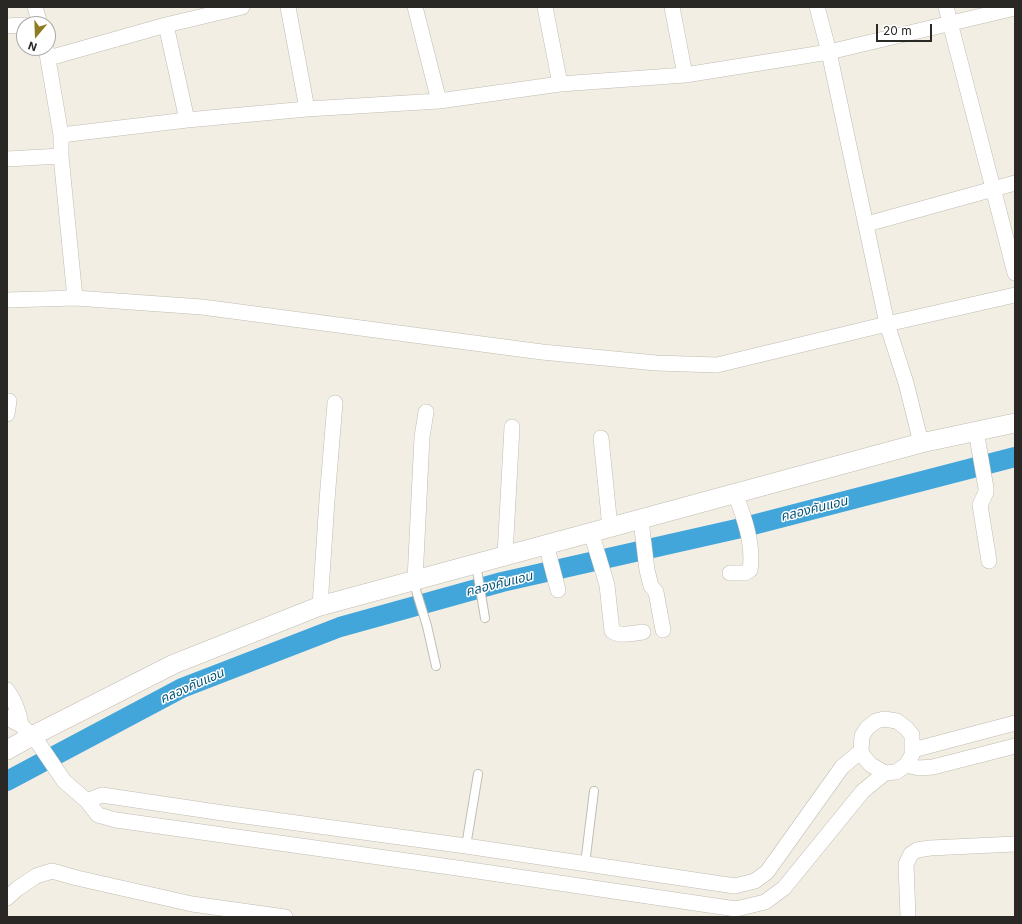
<!DOCTYPE html>
<html>
<head>
<meta charset="utf-8">
<style>
  body { margin:0 }
  #map { position:relative; width:1022px; height:924px; overflow:hidden; background:#f3eee4; font-family:Inter,sans-serif }
  canvas { display:block }
  .frame { position:absolute; inset:0; border:8px solid #2a2824; pointer-events:none }
  .north { position:absolute; left:16px; top:16px; width:40px; height:40px; box-sizing:border-box; background:#fff; border:1px solid #aaa9a7; border-radius:50%; rotate:199deg; font-size:11px; font-weight:700; line-height:16px; text-align:center; color:#2a2824 }
  .north::after { content:''; display:block; margin:auto; width:14px; height:18px; background:#8c7d23; clip-path:polygon(50% 0,100% 100%,50% 72%,0 100%) }
  .scale { position:absolute; left:876px; top:24px; width:56px; height:18px; box-sizing:border-box; border:2px solid #2a2824; border-top:0; padding-left:5px; font-size:12px; line-height:14px; white-space:nowrap; color:#2a2824; -webkit-text-stroke:3px #fff; paint-order:stroke }
</style>
</head>
<body>
<div id="map">
<canvas width="1022" height="924"></canvas>
<div class="frame"></div>
<div class="north">N</div>
<div class="scale">20 m</div>
</div>
<script>
const g = document.querySelector('canvas').getContext('2d');
g.lineJoin = 'round';
function strokePath(path, color, width, dash) { g.strokeStyle = color; g.lineWidth = width; g.lineCap = dash ? 'butt' : 'round'; g.setLineDash(dash || []); g.stroke(path); }
function drawText(font, color, halo, rows, align = 'center') {
  g.font = font + ' Inter,"Noto Sans Thai",sans-serif'; g.lineWidth = 3; g.setLineDash([]); g.textBaseline = 'middle'; g.strokeStyle = halo; g.fillStyle = color; for (const [text, x, y, turn = 0] of rows) {
    g.save(); g.translate(x, y); g.rotate((+turn || 0) * Math.PI / 180); g.textAlign = isNaN(turn) ? turn : align; if (halo) g.strokeText(text, 0, 0); g.fillText(text, 0, 0); g.restore();
  }
}
strokePath(new Path2D(`
  M 7,781 L 182,688 L 340,627 L 502,582 L 741,528 L 1015,457`), '#42a6db', 20);
const service = new Path2D(`
  M 476,564 L 485,618
  M 415,580 L 415,587 L 427,626 L 436,666
  M 466,846 L 478,774
  M 585,864 L 594,791`);
const minor = new Path2D(`
  M 35,7 L 40,24
  M 288,7 L 307,109
  M 415,7 L 439,101
  M 545,7 L 560,84
  M 672,7 L 685,75
  M 817,7 L 829,52 L 887,324 L 906,383 L 921,443
  M 946,7 L 1015,273
  M 166,25 L 187,120
  M 7,26 L 24,25
  M 46,48 L 61,135 L 61,156 L 75,298
  M 49,58 L 166,25 L 242,7
  M 61,135 L 187,120 L 307,109 L 439,101 L 560,84 L 685,75 L 829,52 L 1015,8
  M 7,159 L 61,156
  M 867,224 L 1015,183
  M 7,300 L 75,298 L 202,307 L 542,352 L 656,363 L 717,365 L 887,324 L 1015,295
  M 7,414 L 9,401
  M 976,431 L 986,488 L 986,492 L 980,505 L 989,561
  M 601,438 L 610,527
  M 641,520 L 647,570 L 651,586 L 656,592 L 663,630
  M 591,532 L 607,585 L 612,631 C 619,637 635,633 643,632
  M 546,544 L 558,590
  M 505,555 L 512,427
  M 730,573 L 745,573 L 750,570 C 754,544 744,517 735,493
  M 415,580 L 422,437 L 426,412
  M 320,606 L 327,500 L 335,403
  M 7,690 C 15,701 19,712 21,725
  M 7,717 L 13,721 L 21,725 L 39,744 L 64,781 L 87,801 L 98,815 L 116,820 L 457,868 L 736,909 L 765,902 L 784,888 L 863,791 L 885,773
  M 884,719 L 897,721 L 906,728 L 912,735 L 912,755 L 906,765 L 896,772 L 885,773 L 871,765 L 863,756 L 861,751 L 862,736 L 867,728 L 876,721 Z
  M 913,750 L 1015,723
  M 906,765 L 919,768 L 933,767 L 1015,746
  M 87,801 L 102,795 L 223,813 L 466,846 L 735,886 L 755,881 L 767,872 L 842,767 L 861,751
  M 7,898 L 17,889 L 36,876 L 52,871 L 77,878 L 192,904 L 285,917
  M 908,917 L 906,864 L 911,854 L 917,850 L 930,848 L 1015,844`);
const tertiary = new Path2D(`
  M 7,750 L 32,736 L 174,664 L 320,606 L 921,443 L 1015,423`);
strokePath(service, '#bfbcb1', 10);
strokePath(minor, '#bfbcb1', 16);
strokePath(tertiary, '#bfbcb1', 20);
strokePath(service, '#fff', 8);
strokePath(minor, '#fff', 15);
strokePath(tertiary, '#fff', 19);
drawText('italic 13px', '#025478', '#fff', [
  ["คลองคันแอน",814,509,-14],
  ["คลองคันแอน",499,584,-14],
  ["คลองคันแอน",192,686,-24]
]);
</script>
</body>
</html>
